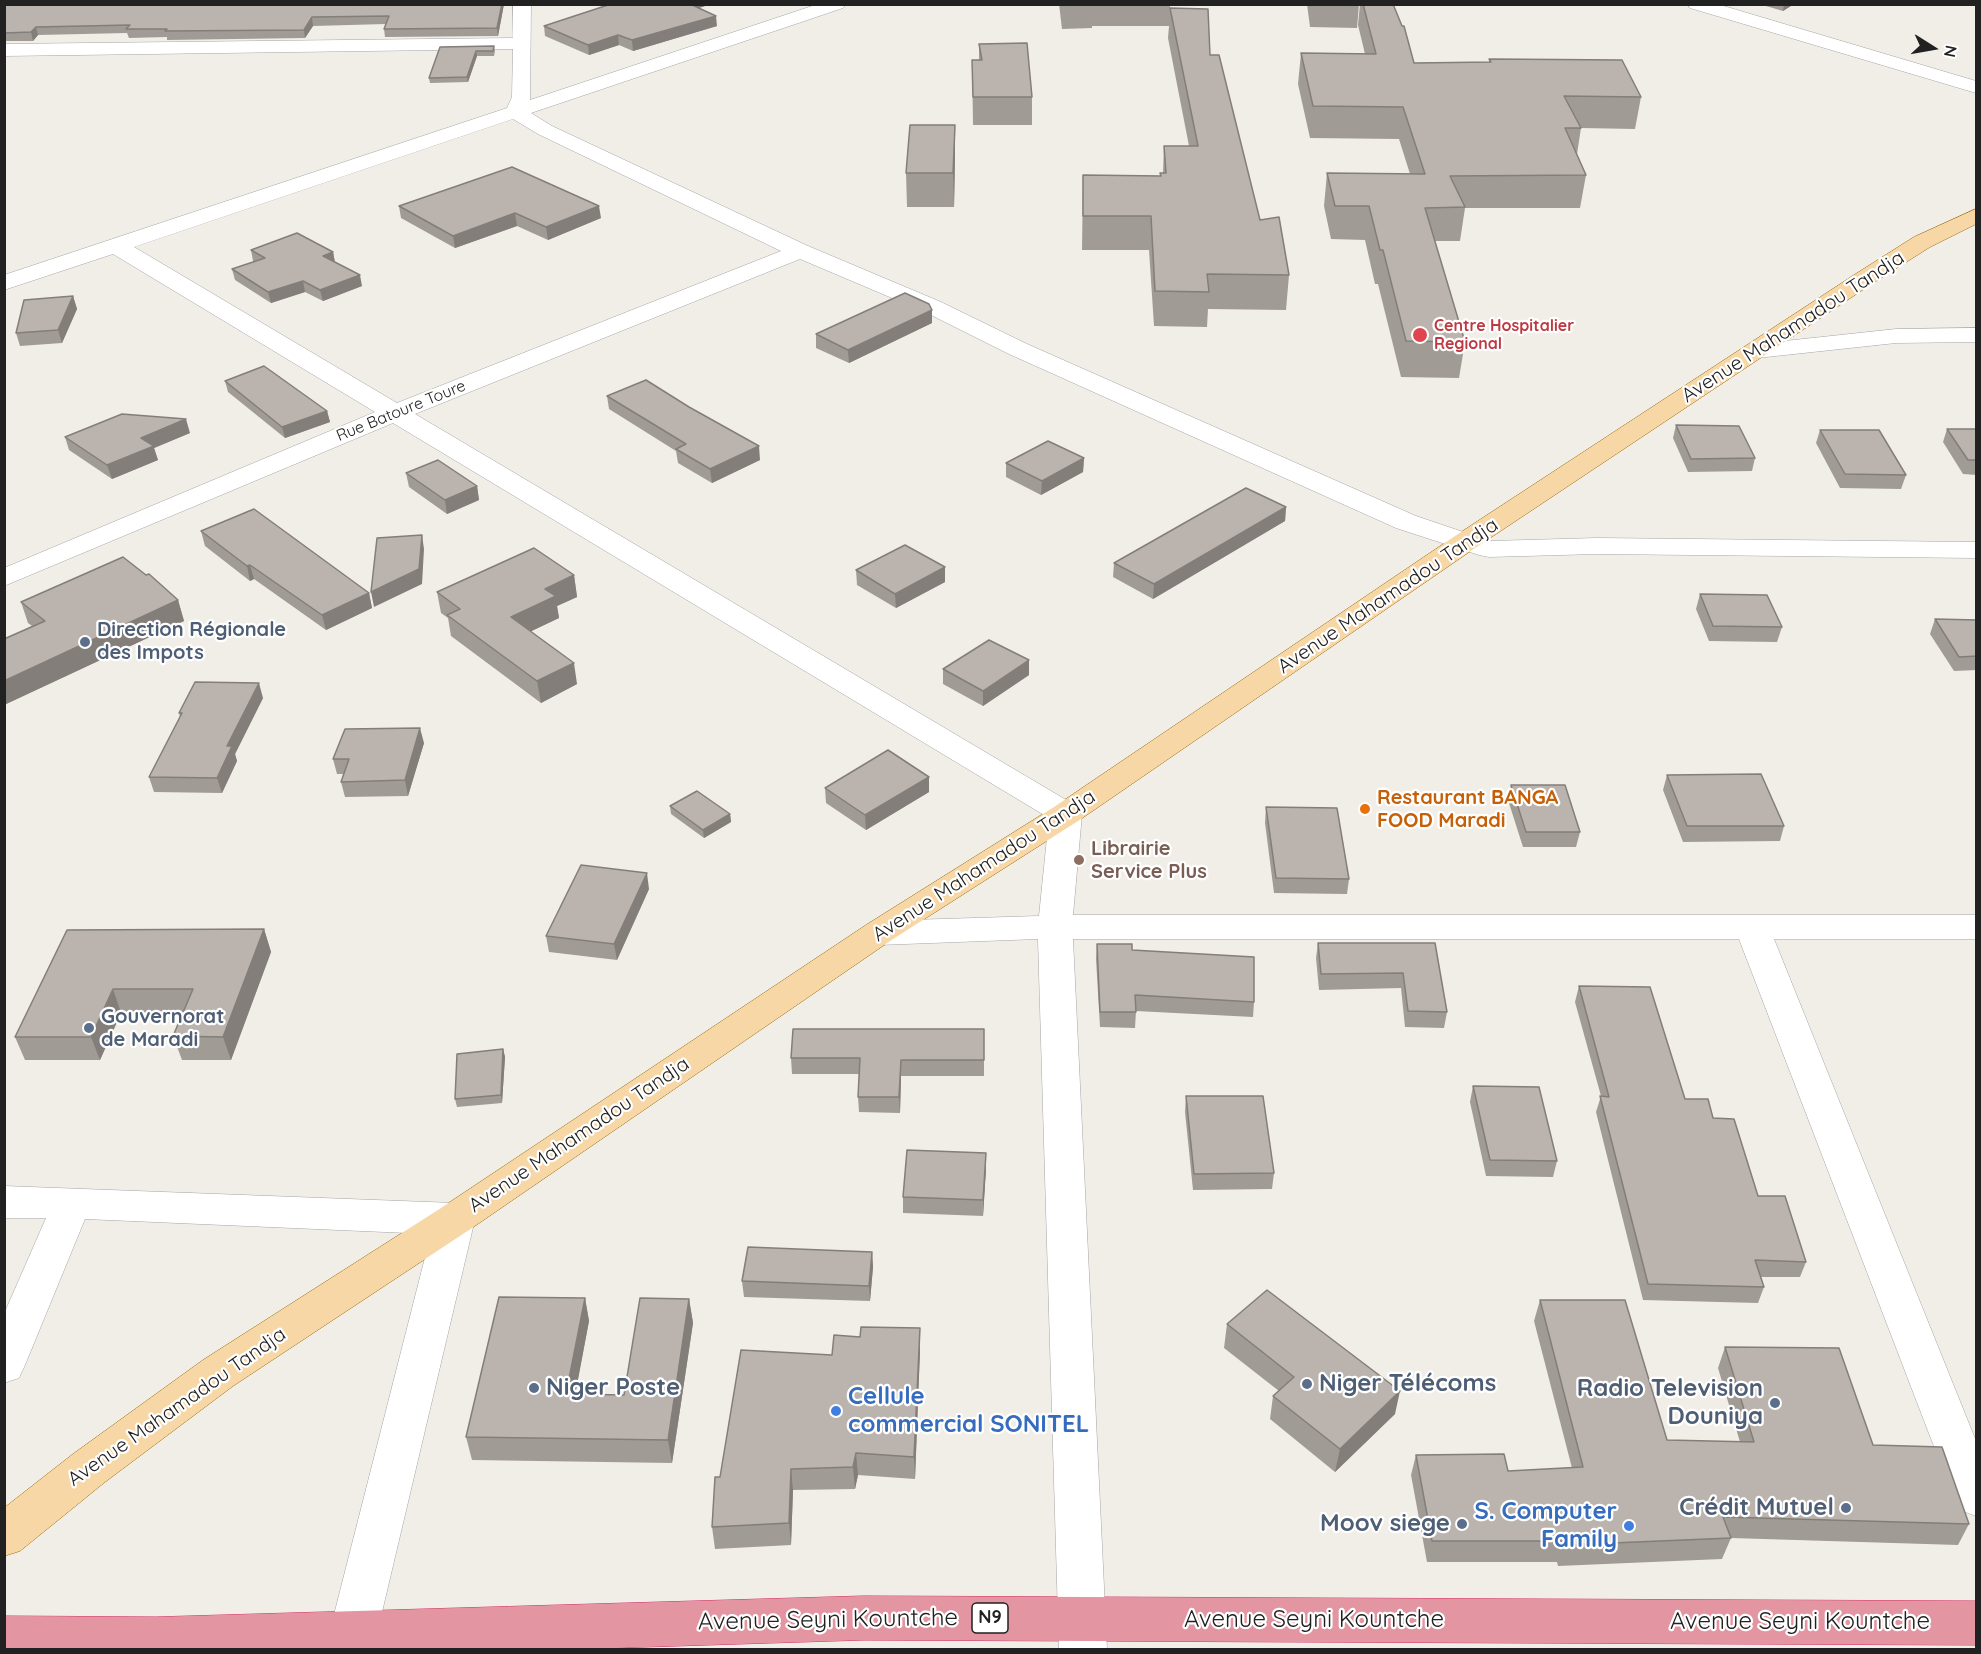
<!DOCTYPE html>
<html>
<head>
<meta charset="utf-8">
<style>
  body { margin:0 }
  #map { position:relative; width:1981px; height:1654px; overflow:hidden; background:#f1eee8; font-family:Quicksand,sans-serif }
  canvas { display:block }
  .frame { position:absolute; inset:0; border:6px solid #212121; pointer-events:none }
  .north { position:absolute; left:1903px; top:18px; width:60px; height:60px; -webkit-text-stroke:4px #fff; paint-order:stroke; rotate:101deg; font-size:16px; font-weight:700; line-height:24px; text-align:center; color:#212121 }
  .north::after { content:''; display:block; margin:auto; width:21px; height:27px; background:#212121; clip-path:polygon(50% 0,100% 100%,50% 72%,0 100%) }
</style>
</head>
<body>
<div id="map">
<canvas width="1981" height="1654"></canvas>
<div class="frame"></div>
<div class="north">N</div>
</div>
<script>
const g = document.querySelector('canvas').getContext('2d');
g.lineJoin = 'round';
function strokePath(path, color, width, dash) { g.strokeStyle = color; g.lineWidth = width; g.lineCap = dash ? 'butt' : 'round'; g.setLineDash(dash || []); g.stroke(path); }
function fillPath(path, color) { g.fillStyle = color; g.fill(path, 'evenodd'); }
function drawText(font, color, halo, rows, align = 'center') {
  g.font = font + ' Quicksand,sans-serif'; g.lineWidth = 4.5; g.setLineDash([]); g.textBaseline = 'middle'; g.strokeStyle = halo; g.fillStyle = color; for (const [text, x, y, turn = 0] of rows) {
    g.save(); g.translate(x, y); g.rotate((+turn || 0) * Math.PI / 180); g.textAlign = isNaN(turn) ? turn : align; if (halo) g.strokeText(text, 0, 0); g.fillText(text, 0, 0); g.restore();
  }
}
const minor = new Path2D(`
  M 513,4 L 531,4 L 530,100 L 818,4 L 846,4 L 843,8 L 531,113 L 552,126 L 808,246 L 941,302 L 1027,344 L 1416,516 L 1475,536 L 1490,541 L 1597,538 L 1976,542 L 1976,558 L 1597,554 L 1489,557 L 1479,555 L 1396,528 L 1009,354 L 925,312 L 800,259 L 415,414 L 1078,807 L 1082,814 L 1073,915 L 1976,915 L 1976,939 L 1774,939 L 1976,1441 L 1976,1516 L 1960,1510 L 1953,1496 L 1739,939 L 1073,939 L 1107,1650 L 1059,1650 L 1038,939 L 878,945 L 866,941 L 861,933 L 866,925 L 878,921 L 1039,916 L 1049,818 L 393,423 L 4,586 L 4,568 L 375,412 L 113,254 L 4,290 L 4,275 L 507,108 L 512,97 L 513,49 L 4,56 L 4,44 L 513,38 ZM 513,119 L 538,134 L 781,251 L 397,403 L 134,247 Z
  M 1687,4 L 1717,4 L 1976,81 L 1976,93 L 1690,8 Z
  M 1976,328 L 1976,342 L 1896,343 L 1757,358 L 1748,356 L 1745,351 L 1748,346 L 1757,344 L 1896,329 Z
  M 4,1186 L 455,1203 L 469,1208 L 475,1219 L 373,1650 L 325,1650 L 431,1234 L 85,1219 L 25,1365 L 19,1378 L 4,1383 L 4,1314 L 46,1218 L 4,1218 Z`);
const major = new Path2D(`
  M 1976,209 L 1976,224 L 1930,247 L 1870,285 L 1475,548 L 1078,821 L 890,941 L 469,1230 L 233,1386 L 105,1482 L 20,1551 L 4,1556 L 4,1508 L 73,1454 L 203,1360 L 441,1208 L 866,925 L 1054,807 L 1455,536 L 1854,275 L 1914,237 Z`);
const highway = new Path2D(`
  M 864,1596 L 1976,1601 L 1976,1645 L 864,1640 L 550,1650 L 4,1650 L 4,1616 L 155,1617 Z`);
strokePath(minor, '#a5a5a5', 1);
strokePath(major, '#976b07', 1);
strokePath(highway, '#d33165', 1);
fillPath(minor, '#fff');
fillPath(major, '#f8d7a7');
fillPath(highway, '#e495a2');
fillPath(new Path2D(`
  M 4,4 L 504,4 L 498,36 L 385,37 L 384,29 L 386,24 L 313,26 L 305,38 L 167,40 L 167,37 L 129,38 L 127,33 L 38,35 L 33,41 L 4,41 Z
  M 611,4 L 704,4 L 705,6 L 699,8 L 717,26 L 633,51 L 619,45 L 589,55 L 545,36 L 544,26 Z
  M 1059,4 L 1170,4 L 1170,8 L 1210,55 L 1260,220 L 1289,275 L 1286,310 L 1208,309 L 1207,327 L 1154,326 L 1149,250 L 1082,250 L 1083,175 L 1160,176 L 1163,173 L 1164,146 L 1189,146 L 1168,38 L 1169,26 L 1092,26 L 1092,28 L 1062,29 Z
  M 1307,4 L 1359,4 L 1357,28 L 1310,27 Z
  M 1360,4 L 1393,4 L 1414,63 L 1489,62 L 1489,59 L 1641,97 L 1635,129 L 1581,128 L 1577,154 L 1586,175 L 1580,208 L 1465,208 L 1460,241 L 1435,241 L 1465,342 L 1459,378 L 1401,377 L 1378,284 L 1375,284 L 1365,240 L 1331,239 L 1324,206 L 1327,173 L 1410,174 L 1399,139 L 1310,138 L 1298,84 L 1301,53 L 1365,54 L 1358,25 Z
  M 1759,4 L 1794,4 L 1783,11 Z
  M 979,44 L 1032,97 L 1032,125 L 973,125 L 972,60 L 979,60 Z
  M 494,46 L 495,51 L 494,56 L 477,56 L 468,82 L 430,83 L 429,78 L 440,47 Z
  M 955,125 L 955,158 L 954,207 L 907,207 L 906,173 Z
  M 399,206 L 601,218 L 548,240 L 517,226 L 455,248 L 401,218 Z
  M 251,250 L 333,252 L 335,262 L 362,286 L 323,301 L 305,292 L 271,303 L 235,280 L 232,269 L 254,262 L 253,261 Z
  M 73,296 L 77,309 L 62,343 L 20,346 L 16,333 Z
  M 932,310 L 932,323 L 849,363 L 816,348 L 816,334 Z
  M 225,381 L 327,411 L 330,422 L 285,438 L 228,392 Z
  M 607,396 L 760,460 L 712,483 L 678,463 L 676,451 L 609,409 Z
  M 1676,425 L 1755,458 L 1752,471 L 1688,472 L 1673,438 Z
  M 1947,429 L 1977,429 L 1977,475 L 1963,474 L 1943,442 Z
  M 1820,430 L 1906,475 L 1901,489 L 1840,488 L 1816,443 Z
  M 190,433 L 154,448 L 158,460 L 112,479 L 69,450 L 65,437 Z
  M 1084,458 L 1083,472 L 1041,495 L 1006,477 L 1006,463 Z
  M 406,473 L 477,486 L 479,500 L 447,514 L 409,487 Z
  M 1286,507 L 1285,521 L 1153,599 L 1113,577 L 1114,563 Z
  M 201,531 L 369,593 L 372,608 L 326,630 L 254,579 L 250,581 L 205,546 Z
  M 856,570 L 945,582 L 896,608 L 857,585 Z
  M 574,575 L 577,597 L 557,606 L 559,618 L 531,631 L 577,684 L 541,703 L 451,636 L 448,618 L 441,613 L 437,592 Z
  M 1700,594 L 1782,627 L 1777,642 L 1709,641 L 1696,609 Z
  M 178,600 L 184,621 L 4,705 L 4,639 L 32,626 L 28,623 L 21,602 Z
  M 1935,619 L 1977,620 L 1977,670 L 1954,671 L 1930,634 Z
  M 1029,660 L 1029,675 L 983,706 L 943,684 L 943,669 Z
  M 263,698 L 235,754 L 237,761 L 222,793 L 154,792 L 149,777 L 180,717 L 179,713 Z
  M 424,743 L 408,796 L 345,797 L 341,782 L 344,774 L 337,774 L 333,759 Z
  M 1667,775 L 1784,826 L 1780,841 L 1683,842 L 1663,790 Z
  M 929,777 L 929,792 L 866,830 L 826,803 L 825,788 Z
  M 1511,785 L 1580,832 L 1576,847 L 1523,847 L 1508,800 Z
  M 670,806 L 730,814 L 731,822 L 704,838 L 671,814 Z
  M 1266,807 L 1349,879 L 1347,894 L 1274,893 L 1265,823 Z
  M 649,889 L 617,960 L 549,952 L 546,936 Z
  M 264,929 L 271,952 L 231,1060 L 182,1060 L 173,1036 L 183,1012 L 121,1013 L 100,1060 L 25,1060 L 15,1037 L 67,930 Z
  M 1318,943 L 1435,943 L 1447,1012 L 1444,1028 L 1405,1027 L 1401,988 L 1319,990 L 1316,958 Z
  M 1097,944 L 1132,950 L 1254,1002 L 1253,1017 L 1136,1011 L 1135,1028 L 1100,1027 L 1096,959 Z
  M 1579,986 L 1685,1099 L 1713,1118 L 1758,1196 L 1806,1262 L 1800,1277 L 1760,1277 L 1764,1287 L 1758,1303 L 1643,1300 L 1596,1112 L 1601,1096 L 1575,1002 Z
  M 984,1029 L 984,1076 L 901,1076 L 900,1113 L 859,1112 L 858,1097 L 859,1074 L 792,1074 L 791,1058 Z
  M 503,1049 L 505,1057 L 502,1103 L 457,1107 L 455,1099 Z
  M 1473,1086 L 1557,1161 L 1553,1177 L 1486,1176 L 1470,1102 Z
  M 1186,1096 L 1274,1173 L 1272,1189 L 1193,1190 L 1185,1112 Z
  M 986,1153 L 986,1169 L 983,1216 L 903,1213 L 903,1197 Z
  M 872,1252 L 873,1267 L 870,1301 L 744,1297 L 742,1281 Z
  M 585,1298 L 589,1321 L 575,1394 L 624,1395 L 689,1299 L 693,1323 L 672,1463 L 472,1460 L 466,1437 Z
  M 1540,1300 L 1667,1440 L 1740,1442 L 1718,1368 L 1725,1347 L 1873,1445 L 1969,1524 L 1958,1545 L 1731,1538 L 1722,1559 L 1558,1566 L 1557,1562 L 1427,1562 L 1411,1475 L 1416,1455 L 1508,1471 L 1572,1468 L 1534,1321 Z
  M 1227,1324 L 1395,1414 L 1335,1472 L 1270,1419 L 1273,1396 L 1279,1391 L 1224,1348 Z
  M 920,1350 L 915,1479 L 858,1475 L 855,1489 L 793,1490 L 791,1545 L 715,1549 L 712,1527 L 720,1477 L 832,1355 Z`), '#a19b96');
fillPath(new Path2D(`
  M 502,4 L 504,4 L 498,36 L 497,28 Z
  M 685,4 L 704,4 L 705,6 L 686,12 Z
  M 1786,4 L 1794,4 L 1783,11 L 1784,5 Z
  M 716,16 L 717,26 L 633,51 L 632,40 Z
  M 312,17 L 313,26 L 305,38 L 304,30 Z
  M 36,27 L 38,35 L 33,41 L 31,32 Z
  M 618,35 L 619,45 L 589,55 L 588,45 Z
  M 476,51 L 477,56 L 468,82 L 467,77 Z
  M 955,125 L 955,158 L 954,207 L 953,173 Z
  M 599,206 L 601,218 L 548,240 L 546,227 Z
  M 515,213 L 517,226 L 455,248 L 453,236 Z
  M 333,252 L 335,263 L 323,256 Z
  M 360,275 L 362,286 L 323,301 L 320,290 Z
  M 303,281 L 305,292 L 271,303 L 268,292 Z
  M 73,296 L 77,309 L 62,343 L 58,330 Z
  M 932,310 L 932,323 L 849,363 L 848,350 Z
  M 327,411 L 330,422 L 285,438 L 282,427 Z
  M 186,419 L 190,433 L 154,448 L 158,460 L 112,479 L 107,465 L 141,438 Z
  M 759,446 L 760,460 L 712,483 L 710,469 Z
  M 1084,458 L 1083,472 L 1041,495 L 1042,481 Z
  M 477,486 L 479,500 L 447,514 L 445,500 Z
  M 1286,507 L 1285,521 L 1153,599 L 1154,584 Z
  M 422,535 L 424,549 L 422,584 L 374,607 L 371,592 Z
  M 250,565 L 254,579 L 250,581 L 247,566 Z
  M 945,567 L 945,582 L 896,608 L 895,594 Z
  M 574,575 L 577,597 L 557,606 L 559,618 L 515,639 L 511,617 L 545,589 Z
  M 369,593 L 372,608 L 326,630 L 322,615 Z
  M 178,600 L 184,621 L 4,705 L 4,681 Z
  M 1029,660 L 1029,675 L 983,706 L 983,691 Z
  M 574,663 L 577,684 L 541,703 L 537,681 Z
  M 259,683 L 263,698 L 235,754 L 237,761 L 222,793 L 217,778 L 227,746 Z
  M 420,728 L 424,743 L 408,796 L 405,780 Z
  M 929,777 L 929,792 L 866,830 L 865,815 Z
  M 730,814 L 731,822 L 704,838 L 703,830 Z
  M 647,873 L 649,889 L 617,960 L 614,944 Z
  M 264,929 L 271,952 L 231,1060 L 223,1037 Z
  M 113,989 L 121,1013 L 100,1060 L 91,1037 Z
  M 503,1049 L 505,1057 L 502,1103 L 501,1095 Z
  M 901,1060 L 901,1076 L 900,1113 L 899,1097 Z
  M 986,1153 L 986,1169 L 983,1216 L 983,1200 Z
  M 872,1252 L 873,1267 L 870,1301 L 869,1286 Z
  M 585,1298 L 589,1321 L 571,1417 L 566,1394 Z
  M 689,1299 L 693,1323 L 672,1463 L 668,1440 Z
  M 920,1328 L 920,1350 L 915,1479 L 914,1457 Z
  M 1400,1391 L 1395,1414 L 1335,1472 L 1340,1449 Z
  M 856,1453 L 858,1475 L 855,1489 L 853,1467 Z
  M 791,1469 L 793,1490 L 791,1545 L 789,1523 Z`), '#837e7a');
const building = new Path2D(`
  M 4,4 L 502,4 L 497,28 L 384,29 L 389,16 L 312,17 L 304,30 L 165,31 L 167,29 L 126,29 L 130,25 L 36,27 L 31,32 L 4,33 Z
  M 611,4 L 690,4 L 716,16 L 632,40 L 618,35 L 588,45 L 544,26 Z
  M 1363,4 L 1393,4 L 1402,26 L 1404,26 L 1414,63 L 1491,62 L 1489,59 L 1622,60 L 1641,97 L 1564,96 L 1581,128 L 1565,128 L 1586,175 L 1450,176 L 1465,207 L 1425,208 L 1465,342 L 1406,341 L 1383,250 L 1380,250 L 1369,206 L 1335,206 L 1327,173 L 1425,174 L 1403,107 L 1313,106 L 1301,53 L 1376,54 Z
  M 1170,8 L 1208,9 L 1210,55 L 1219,55 L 1260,220 L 1279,217 L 1289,275 L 1207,274 L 1209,292 L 1155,291 L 1151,216 L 1083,216 L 1083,175 L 1161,176 L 1160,173 L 1166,173 L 1164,146 L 1198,146 Z
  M 1027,43 L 1032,97 L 973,97 L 972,60 L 982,60 L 979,44 Z
  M 494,46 L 493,51 L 476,51 L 467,77 L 429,78 L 440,47 Z
  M 910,125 L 955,125 L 953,173 L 906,173 Z
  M 512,167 L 599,206 L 546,227 L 515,213 L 453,236 L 399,206 Z
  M 297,233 L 333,252 L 323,256 L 360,275 L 320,290 L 303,281 L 268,292 L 232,269 L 265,258 L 251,250 Z
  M 905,293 L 929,304 L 932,310 L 848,350 L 816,334 Z
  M 73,296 L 58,330 L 16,333 L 24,300 Z
  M 264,366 L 327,411 L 282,427 L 225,381 Z
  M 646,380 L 689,407 L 759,446 L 710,469 L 676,449 L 686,444 L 607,396 Z
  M 122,414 L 186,419 L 141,438 L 154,446 L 107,465 L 65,437 Z
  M 1676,425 L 1739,426 L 1755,458 L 1691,459 Z
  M 1947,429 L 1977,429 L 1977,460 L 1968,460 Z
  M 1820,430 L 1879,430 L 1906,475 L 1845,474 Z
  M 1048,441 L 1084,458 L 1042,481 L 1006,463 Z
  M 438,460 L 477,486 L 445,500 L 406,473 Z
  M 1246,488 L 1286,507 L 1154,584 L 1114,563 Z
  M 254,509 L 369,593 L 322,615 L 250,565 L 247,566 L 201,531 Z
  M 422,535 L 419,569 L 371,592 L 377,538 Z
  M 905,545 L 945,567 L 895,594 L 856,570 Z
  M 534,548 L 574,575 L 545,589 L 556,596 L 511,617 L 574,663 L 537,681 L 447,615 L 460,609 L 437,592 Z
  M 123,557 L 146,575 L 149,574 L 178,600 L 4,681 L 4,639 L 45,621 L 21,602 Z
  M 1700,594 L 1767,595 L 1782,627 L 1713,626 Z
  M 1935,619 L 1977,620 L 1977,656 L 1959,657 Z
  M 989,640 L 1029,660 L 983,691 L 943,669 Z
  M 195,682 L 259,683 L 227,746 L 232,746 L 217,778 L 149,777 L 182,713 L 179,713 Z
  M 420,728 L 405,780 L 341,782 L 349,759 L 333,759 L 345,729 Z
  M 888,750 L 929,777 L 865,815 L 825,788 Z
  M 1761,774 L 1784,826 L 1687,826 L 1667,775 Z
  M 1511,785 L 1565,785 L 1580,832 L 1526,832 Z
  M 697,791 L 730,814 L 703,830 L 670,806 Z
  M 1266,807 L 1337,808 L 1349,879 L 1276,878 Z
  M 581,865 L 647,873 L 614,944 L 546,936 Z
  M 264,929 L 223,1037 L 173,1036 L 193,989 L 113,989 L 91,1037 L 15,1037 L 67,930 Z
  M 1318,943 L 1435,943 L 1447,1012 L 1408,1011 L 1403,973 L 1321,974 Z
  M 1097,944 L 1132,944 L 1132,950 L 1254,957 L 1254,1002 L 1135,995 L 1136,1012 L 1100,1012 Z
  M 1579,986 L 1650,987 L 1685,1099 L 1708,1099 L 1713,1118 L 1734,1119 L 1758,1196 L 1785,1196 L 1806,1262 L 1755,1260 L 1764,1287 L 1648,1284 L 1600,1096 L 1609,1097 Z
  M 793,1029 L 984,1029 L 984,1060 L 901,1060 L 899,1097 L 858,1097 L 860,1058 L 791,1058 Z
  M 503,1049 L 501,1095 L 455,1099 L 457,1054 Z
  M 1473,1086 L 1539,1087 L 1557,1161 L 1490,1160 Z
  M 1186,1096 L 1263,1096 L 1274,1173 L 1194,1174 Z
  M 907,1150 L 986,1153 L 983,1200 L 903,1197 Z
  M 748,1247 L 872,1252 L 869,1286 L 742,1281 Z
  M 1267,1290 L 1400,1391 L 1340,1449 L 1273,1396 L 1294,1377 L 1227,1324 Z
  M 499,1297 L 585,1298 L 566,1394 L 624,1395 L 640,1298 L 689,1299 L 668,1440 L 466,1437 Z
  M 1540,1300 L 1625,1300 L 1667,1440 L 1754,1442 L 1725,1347 L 1839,1348 L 1873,1445 L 1942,1447 L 1969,1524 L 1723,1517 L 1731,1538 L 1565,1545 L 1563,1541 L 1432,1541 L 1416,1455 L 1504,1454 L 1508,1471 L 1583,1467 Z
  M 861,1327 L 920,1328 L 914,1457 L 856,1453 L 853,1467 L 791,1469 L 789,1523 L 712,1527 L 715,1477 L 720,1477 L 741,1350 L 832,1355 L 834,1335 L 860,1337 Z`);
fillPath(building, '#bbb4ae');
strokePath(building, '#837e7a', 1.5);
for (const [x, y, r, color] of [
  [1420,335,8,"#e0444e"],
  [85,642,6,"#5c6f8a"],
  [1365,809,6,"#e8710a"],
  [1079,860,6,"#8d6e63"],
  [89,1028,6,"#5c6f8a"],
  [1307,1384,6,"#5c6f8a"],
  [534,1388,6,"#5c6f8a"],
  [1775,1403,6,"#5c6f8a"],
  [836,1411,6,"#3f7fe0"],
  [1846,1508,6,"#5c6f8a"],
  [1462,1524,6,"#5c6f8a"],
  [1629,1526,6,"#3f7fe0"]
]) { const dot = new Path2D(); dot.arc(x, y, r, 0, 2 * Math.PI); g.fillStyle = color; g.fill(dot); strokePath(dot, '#fff', 2); }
drawText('bold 16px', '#be3a42', '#fff', [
  ["Centre Hospitalier",1434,326],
  ["Regional",1434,344]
], 'left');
drawText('16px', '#212121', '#fff', [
  ["Rue Batoure Toure",401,411,-22]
]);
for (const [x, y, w] of [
  [990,1618,36]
]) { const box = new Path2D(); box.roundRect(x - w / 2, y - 15, w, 30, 4.5); g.fillStyle = '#fff'; g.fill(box); strokePath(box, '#212121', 1.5); }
drawText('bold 18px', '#212121', null, [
  ["N9",990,1618]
]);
drawText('20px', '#212121', '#fff', [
  ["Avenue Mahamadou Tandja",1793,327,-33],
  ["Avenue Mahamadou Tandja",1388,596,-34],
  ["Avenue Mahamadou Tandja",984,866,-33],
  ["Avenue Mahamadou Tandja",579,1135,-34],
  ["Avenue Mahamadou Tandja",177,1407,-35]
]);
drawText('bold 20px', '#4e5e75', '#fff', [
  ["Direction Régionale",97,630],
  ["des Impots",97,653],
  ["Gouvernorat",101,1017],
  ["de Maradi",101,1040]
], 'left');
drawText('bold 20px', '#c56008', '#fff', [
  ["Restaurant BANGA",1377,798],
  ["FOOD Maradi",1377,821]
], 'left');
drawText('bold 20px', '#785e54', '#fff', [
  ["Librairie",1091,849],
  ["Service Plus",1091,872]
], 'left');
drawText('bold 24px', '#4e5e75', '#fff', [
  ["Niger Télécoms",1319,1384,"left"],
  ["Niger Poste",546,1388,"left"],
  ["Radio Television",1763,1389],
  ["Douniya",1763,1417],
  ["Crédit Mutuel",1834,1508],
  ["Moov siege",1450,1524]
], 'right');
drawText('bold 24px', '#366cbe', '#fff', [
  ["Cellule",848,1397],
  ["commercial SONITEL",848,1425],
  ["S. Computer",1617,1512,"right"],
  ["Family",1617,1540,"right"]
], 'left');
drawText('24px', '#212121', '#fff', [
  ["Avenue Seyni Kountche",828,1620,-1],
  ["Avenue Seyni Kountche",1314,1620],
  ["Avenue Seyni Kountche",1800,1622]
]);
</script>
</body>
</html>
